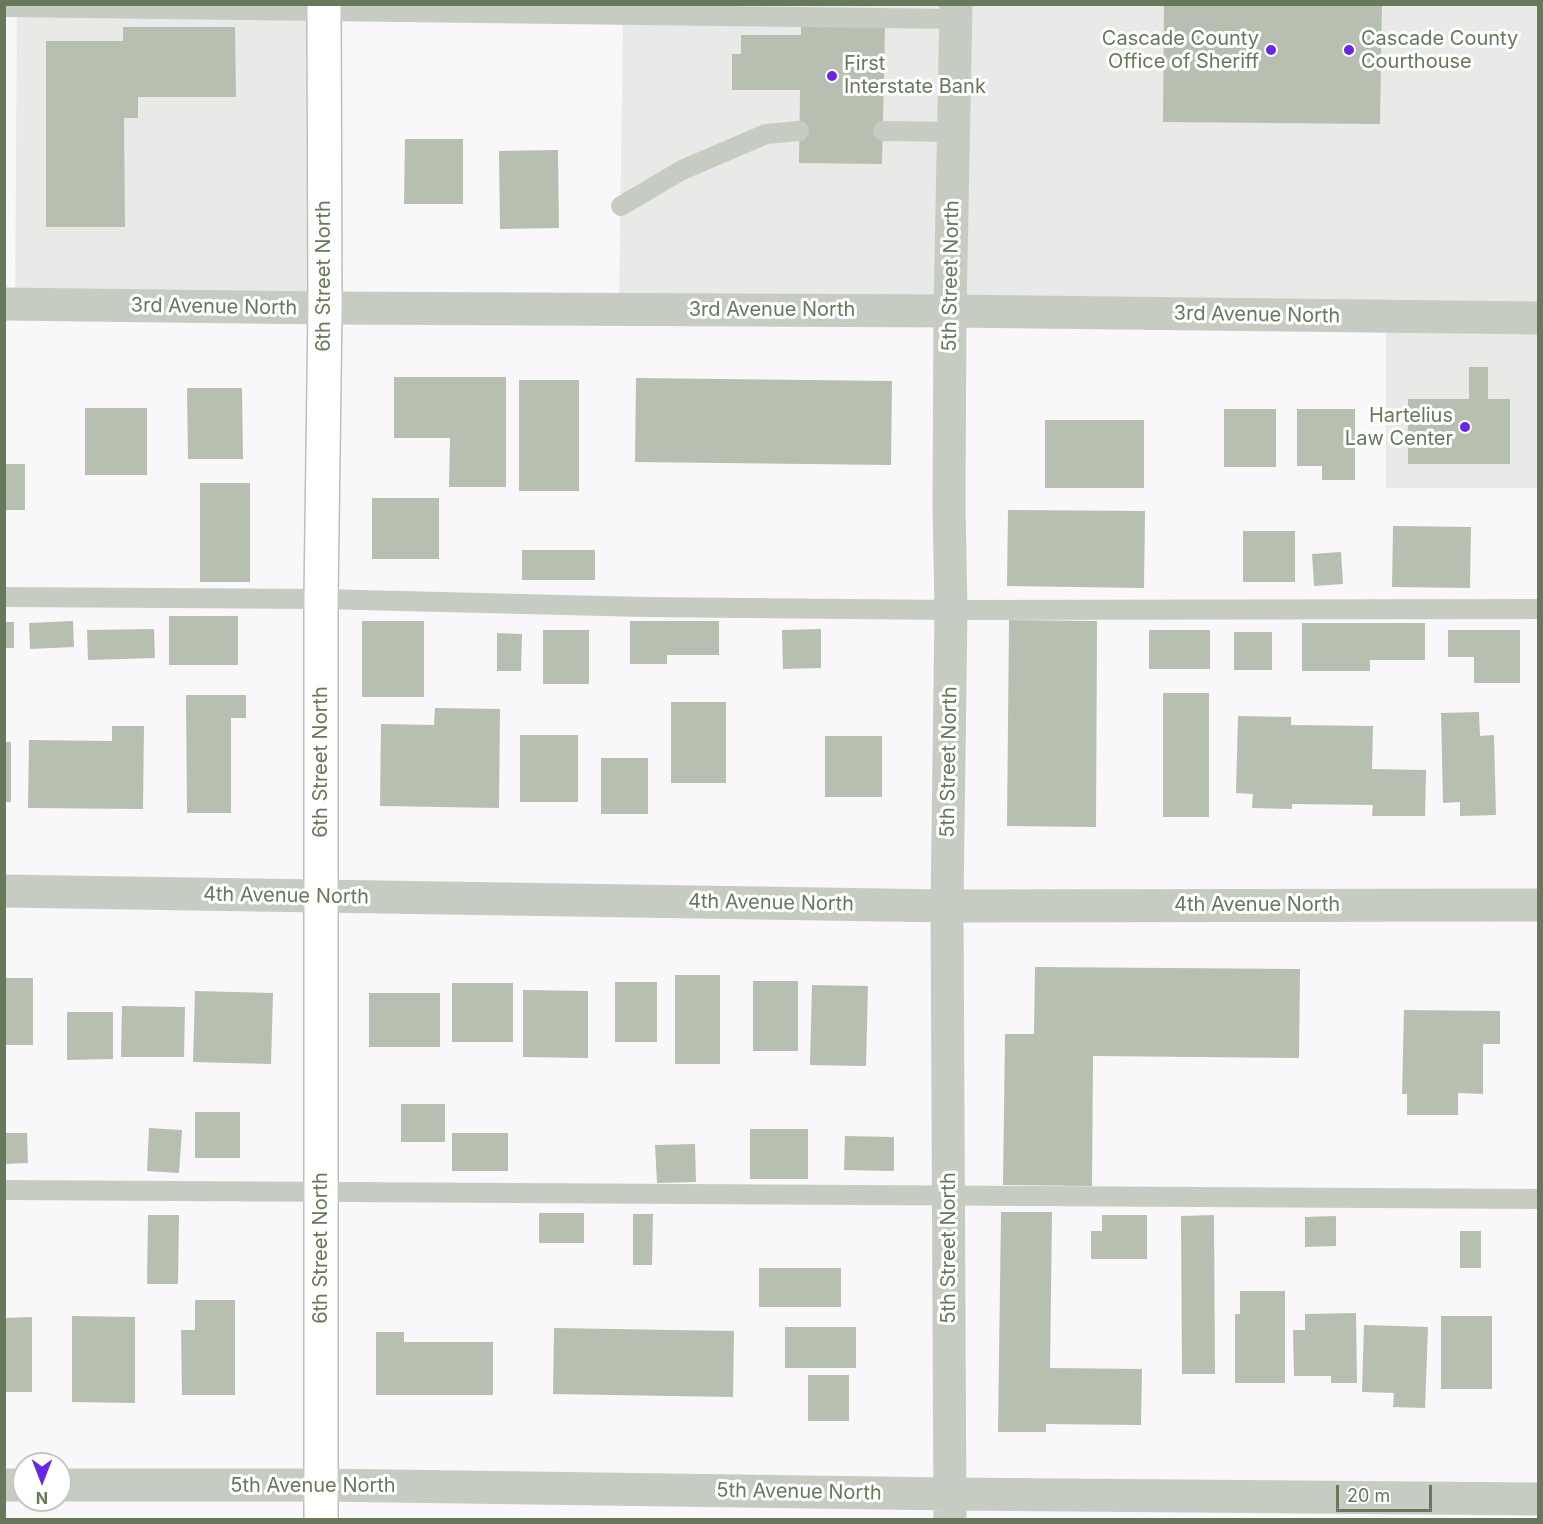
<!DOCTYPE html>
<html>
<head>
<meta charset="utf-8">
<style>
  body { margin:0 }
  #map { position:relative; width:1543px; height:1524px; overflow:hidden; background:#faf7fa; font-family:Inter,sans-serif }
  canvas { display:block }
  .frame { position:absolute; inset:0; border:6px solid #68785a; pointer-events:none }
  .north { position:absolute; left:12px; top:1452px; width:60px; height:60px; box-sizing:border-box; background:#fff; border:2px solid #c3c9bd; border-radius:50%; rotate:180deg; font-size:16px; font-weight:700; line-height:24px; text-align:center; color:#68785a }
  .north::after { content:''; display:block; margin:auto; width:21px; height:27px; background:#6a25ec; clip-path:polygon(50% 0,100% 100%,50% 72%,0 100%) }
  .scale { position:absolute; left:1336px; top:1485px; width:96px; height:27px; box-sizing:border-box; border:3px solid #68785a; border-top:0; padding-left:8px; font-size:18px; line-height:21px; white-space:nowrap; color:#68785a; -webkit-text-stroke:4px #fff; paint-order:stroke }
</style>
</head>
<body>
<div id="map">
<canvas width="1543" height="1524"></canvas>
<div class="frame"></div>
<div class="north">N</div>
<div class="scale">20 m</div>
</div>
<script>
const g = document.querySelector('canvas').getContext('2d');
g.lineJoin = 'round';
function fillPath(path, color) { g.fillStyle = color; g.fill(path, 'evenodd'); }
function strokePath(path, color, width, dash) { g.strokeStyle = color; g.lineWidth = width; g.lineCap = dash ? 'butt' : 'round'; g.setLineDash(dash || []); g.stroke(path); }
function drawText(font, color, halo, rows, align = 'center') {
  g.font = font + ' Inter,sans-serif'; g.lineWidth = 6; g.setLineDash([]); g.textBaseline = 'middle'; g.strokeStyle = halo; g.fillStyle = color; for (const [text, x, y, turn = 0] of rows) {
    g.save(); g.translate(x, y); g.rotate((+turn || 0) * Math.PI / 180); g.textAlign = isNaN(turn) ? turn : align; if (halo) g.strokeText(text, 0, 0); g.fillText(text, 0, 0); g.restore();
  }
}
fillPath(new Path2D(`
  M 5,4 L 1538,5 L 1538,488 L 1386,488 L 1386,317 L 619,309 L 623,16 L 324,12 L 325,308 L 15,304 L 17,8 Z`), '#e9e9e7');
fillPath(new Path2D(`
  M 1164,4 L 1382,4 L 1380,124 L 1163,122 Z
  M 801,25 L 885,26 L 882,164 L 799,163 L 800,90 L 732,90 L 732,54 L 741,54 L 741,35 L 801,35 Z
  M 123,27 L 235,27 L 236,97 L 138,97 L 138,118 L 124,118 L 125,227 L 46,227 L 46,41 L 123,41 Z
  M 405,139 L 463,139 L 463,204 L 404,204 Z
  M 558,150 L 559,228 L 500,229 L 499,151 Z
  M 1469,367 L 1488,367 L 1488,399 L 1510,399 L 1510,464 L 1408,464 L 1408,399 L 1469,399 Z
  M 394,377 L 506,377 L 506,487 L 449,487 L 450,438 L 394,438 Z
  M 636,378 L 892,381 L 891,465 L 635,462 Z
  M 519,380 L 579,380 L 579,491 L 519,491 Z
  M 187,388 L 242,388 L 243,459 L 188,459 Z
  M 85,408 L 147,408 L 147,475 L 85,475 Z
  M 1224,409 L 1276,409 L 1276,467 L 1224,467 Z
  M 1297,409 L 1355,409 L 1355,480 L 1322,480 L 1322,466 L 1297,466 Z
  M 1045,420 L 1144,420 L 1144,488 L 1045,488 Z
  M 4,464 L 25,464 L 25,510 L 4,510 Z
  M 200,483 L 250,483 L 250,582 L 200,582 Z
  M 372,498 L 439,498 L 439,559 L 372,559 Z
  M 1008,510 L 1145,511 L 1144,588 L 1007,586 Z
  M 1393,526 L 1471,527 L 1470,588 L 1392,587 Z
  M 1243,531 L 1295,531 L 1295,582 L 1243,582 Z
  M 522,550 L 595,550 L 595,580 L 522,580 Z
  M 1341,552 L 1343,584 L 1314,586 L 1312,554 Z
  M 169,616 L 238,616 L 238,665 L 169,665 Z
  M 1009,620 L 1097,621 L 1096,827 L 1007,826 Z
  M 73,621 L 74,647 L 30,649 L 29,623 Z
  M 362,621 L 424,621 L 424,697 L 362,697 Z
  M 630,621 L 719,621 L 719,655 L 667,655 L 667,664 L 630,664 Z
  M 4,622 L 14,622 L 14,648 L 4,648 Z
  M 1302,623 L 1425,623 L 1425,660 L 1370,660 L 1370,671 L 1302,671 Z
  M 154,629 L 155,658 L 88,660 L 87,630 Z
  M 821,629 L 821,668 L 783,669 L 782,630 Z
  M 543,630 L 589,630 L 589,684 L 543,684 Z
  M 1149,630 L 1210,630 L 1210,669 L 1149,669 Z
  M 1448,630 L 1520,630 L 1520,683 L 1474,683 L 1474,657 L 1448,657 Z
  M 1234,632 L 1272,632 L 1272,670 L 1234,670 Z
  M 497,633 L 522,634 L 521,671 L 497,671 Z
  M 1163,693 L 1209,693 L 1209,817 L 1163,817 Z
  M 186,695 L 246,695 L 246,718 L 231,718 L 231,813 L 187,813 Z
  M 671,702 L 726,702 L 726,783 L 671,783 Z
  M 435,708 L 500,709 L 499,808 L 380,806 L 381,724 L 434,725 Z
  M 1479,712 L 1480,736 L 1494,735 L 1496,815 L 1460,816 L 1460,802 L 1443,803 L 1441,713 Z
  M 1238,716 L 1291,717 L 1291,725 L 1373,726 L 1372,769 L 1426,770 L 1425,816 L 1372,816 L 1373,805 L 1292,804 L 1292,809 L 1252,808 L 1253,794 L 1236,793 Z
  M 112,726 L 144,726 L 143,809 L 28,808 L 29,740 L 112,741 Z
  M 520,735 L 578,735 L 578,802 L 520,802 Z
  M 825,736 L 882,736 L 882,797 L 825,797 Z
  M 4,742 L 11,742 L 11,802 L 4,802 Z
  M 601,758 L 648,758 L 648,814 L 601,814 Z
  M 1035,967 L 1300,969 L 1299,1058 L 1093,1056 L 1092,1186 L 1003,1185 L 1005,1034 L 1034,1034 Z
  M 675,975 L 720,975 L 720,1064 L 675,1064 Z
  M 4,978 L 33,978 L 33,1045 L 4,1045 Z
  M 753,981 L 798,981 L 798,1051 L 753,1051 Z
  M 615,982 L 657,982 L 657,1042 L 615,1042 Z
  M 452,983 L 513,983 L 513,1042 L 452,1042 Z
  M 812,985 L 868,986 L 866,1066 L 810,1065 Z
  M 523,990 L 588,991 L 588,1058 L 523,1057 Z
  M 195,991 L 273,993 L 271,1064 L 193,1062 Z
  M 369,993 L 440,993 L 440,1047 L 369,1047 Z
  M 122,1006 L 185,1007 L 184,1057 L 121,1057 Z
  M 1404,1010 L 1500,1011 L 1500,1044 L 1483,1044 L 1483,1094 L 1458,1093 L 1458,1115 L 1407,1115 L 1407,1094 L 1402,1094 Z
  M 67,1012 L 113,1012 L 113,1059 L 67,1060 Z
  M 401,1104 L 445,1104 L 445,1142 L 401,1142 Z
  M 195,1112 L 240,1112 L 240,1158 L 195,1158 Z
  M 149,1128 L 182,1130 L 179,1173 L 147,1171 Z
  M 750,1129 L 808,1129 L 808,1179 L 750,1179 Z
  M 4,1133 L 27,1133 L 28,1163 L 4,1164 Z
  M 452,1133 L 508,1133 L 508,1171 L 452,1171 Z
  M 845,1136 L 894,1137 L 894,1171 L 844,1170 Z
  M 695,1144 L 696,1182 L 657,1183 L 655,1145 Z
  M 1001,1212 L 1052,1212 L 1050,1368 L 1142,1369 L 1141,1425 L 1046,1424 L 1046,1432 L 998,1432 Z
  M 539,1213 L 584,1213 L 584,1243 L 539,1243 Z
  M 633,1214 L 653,1214 L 652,1265 L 633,1265 Z
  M 148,1215 L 179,1215 L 178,1284 L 147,1284 Z
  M 1102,1215 L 1147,1215 L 1147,1259 L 1091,1259 L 1091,1231 L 1102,1231 Z
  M 1214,1215 L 1215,1374 L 1182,1374 L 1181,1216 Z
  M 1336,1216 L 1336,1246 L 1305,1247 L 1305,1217 Z
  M 1460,1231 L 1481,1231 L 1481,1268 L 1460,1268 Z
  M 759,1268 L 841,1268 L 841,1307 L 759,1307 Z
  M 1240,1291 L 1285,1291 L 1285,1383 L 1235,1383 L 1235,1314 L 1240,1314 Z
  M 195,1300 L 235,1300 L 235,1395 L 182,1395 L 181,1330 L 195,1330 Z
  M 1356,1313 L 1357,1383 L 1331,1383 L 1331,1376 L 1294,1376 L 1293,1330 L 1305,1330 L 1305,1314 Z
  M 72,1316 L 135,1317 L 135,1403 L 72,1402 Z
  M 1441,1316 L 1492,1316 L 1492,1389 L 1441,1389 Z
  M 32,1317 L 32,1392 L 4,1392 L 4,1318 Z
  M 1364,1325 L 1428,1327 L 1425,1408 L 1393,1407 L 1394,1393 L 1362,1392 Z
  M 785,1327 L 856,1327 L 856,1368 L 785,1368 Z
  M 554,1328 L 734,1331 L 733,1397 L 553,1394 Z
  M 376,1332 L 404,1332 L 404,1342 L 493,1342 L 493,1395 L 376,1395 Z
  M 808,1375 L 849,1375 L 849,1421 L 808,1421 Z`), '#b7bfb0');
const secondary = new Path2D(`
  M 321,1520 L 321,599 L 325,308 L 324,4`);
strokePath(secondary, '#bac1b5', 36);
strokePath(new Path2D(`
  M 4,7 L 956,19
  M 883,131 L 954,132
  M 621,206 L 682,170 L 766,134 L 799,131
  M 4,597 L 321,599 L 645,607 L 951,610 L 1538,609
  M 4,1190 L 1538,1199`), '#c7ccc3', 20);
strokePath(new Path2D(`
  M 4,304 L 325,308 L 950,311 L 1538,318
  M 4,891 L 947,906 L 1538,905
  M 4,1485 L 24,1485
  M 60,1485 L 321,1485 L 950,1494 L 1538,1499
  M 950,1520 L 947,906 L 951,610 L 949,505 L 950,311 L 956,4`), '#c7ccc3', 33);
strokePath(secondary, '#fff', 33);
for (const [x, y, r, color] of [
  [1271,50,6,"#6a25ec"],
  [1349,50,6,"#6a25ec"],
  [832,76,6,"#6a25ec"],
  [1465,427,6,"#6a25ec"]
]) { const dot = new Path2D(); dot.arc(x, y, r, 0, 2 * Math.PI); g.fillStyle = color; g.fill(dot); strokePath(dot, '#fff', 2); }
drawText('20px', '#68785a', '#fff', [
  ["Cascade County",1259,39],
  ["Office of Sheriff",1259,62],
  ["Cascade County",1361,39,"left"],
  ["Courthouse",1361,62,"left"],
  ["First",844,64,"left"],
  ["Interstate Bank",844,87,"left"],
  ["Hartelius",1453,416],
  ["Law Center",1453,439]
], 'right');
drawText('20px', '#68785a', '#fff', [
  ["6th Street North",324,276,-90],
  ["5th Street North",951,276,-89],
  ["3rd Avenue North",214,307,1],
  ["3rd Avenue North",772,310],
  ["3rd Avenue North",1257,315,1],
  ["6th Street North",321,762,-90],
  ["5th Street North",949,762,-89],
  ["4th Avenue North",286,896,1],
  ["4th Avenue North",771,903,1],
  ["4th Avenue North",1257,905],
  ["6th Street North",321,1248,-90],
  ["5th Street North",949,1248,-90],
  ["5th Avenue North",313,1486],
  ["5th Avenue North",799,1492,1]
]);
</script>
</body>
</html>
